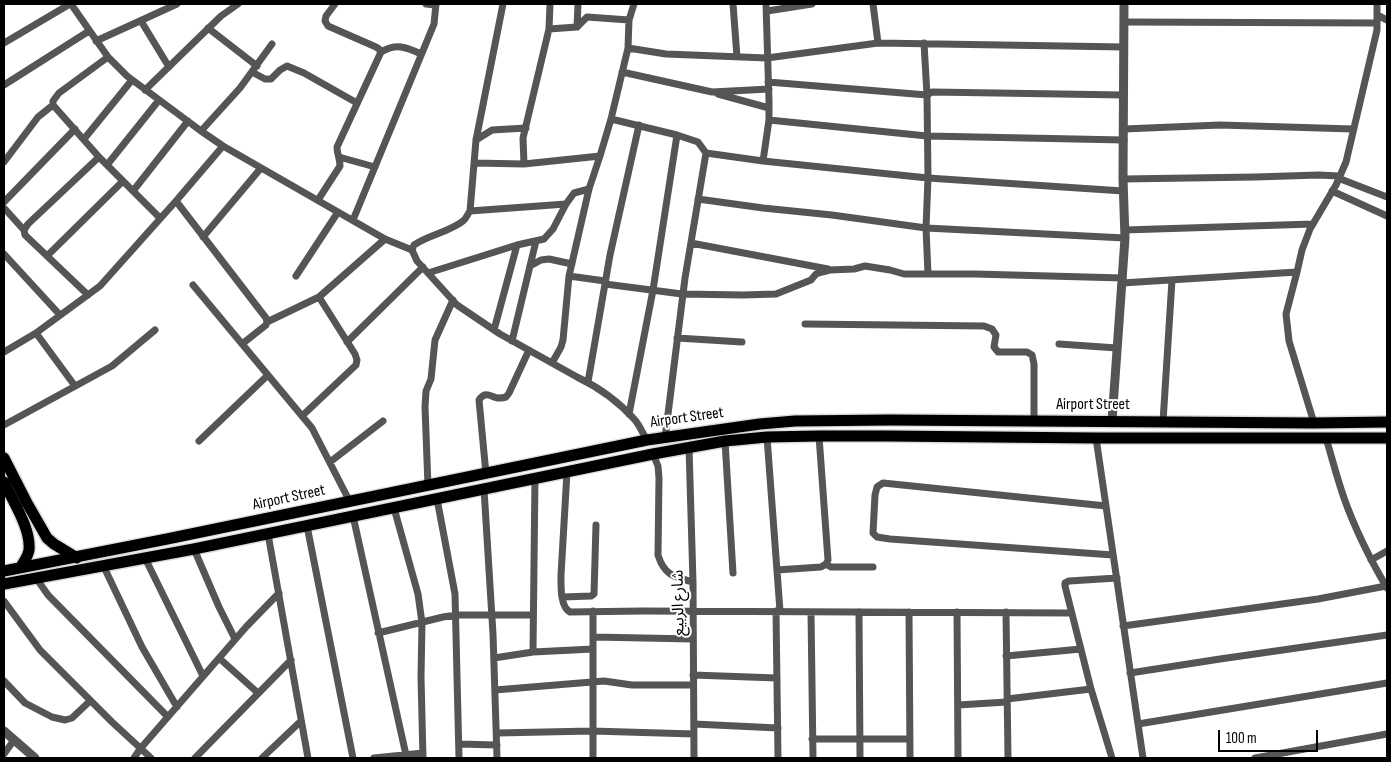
<!DOCTYPE html>
<html>
<head>
<meta charset="utf-8">
<style>
  body { margin:0 }
  #map { position:relative; width:1391px; height:762px; overflow:hidden; background:#fff; font-family:"Sofia Sans Condensed",sans-serif }
  canvas { display:block }
  .frame { position:absolute; inset:0; border:5px solid #000; pointer-events:none }
  .scale { position:absolute; left:1218px; top:730px; width:100px; height:22px; box-sizing:border-box; border:2px solid #000; border-top:0; padding-left:6px; font-size:15px; line-height:18px; white-space:nowrap; color:#000; -webkit-text-stroke:4px #fff; paint-order:stroke }
</style>
</head>
<body>
<div id="map">
<canvas width="1391" height="762"></canvas>
<div class="frame"></div>
<div class="scale">100 m</div>
</div>
<script>
const g = document.querySelector('canvas').getContext('2d');
g.lineJoin = 'round';
function strokePath(path, color, width, dash) { g.strokeStyle = color; g.lineWidth = width; g.lineCap = dash ? 'butt' : 'round'; g.setLineDash(dash || []); g.stroke(path); }
function drawText(font, color, halo, rows, align = 'center') {
  g.font = font + ' "Sofia Sans Condensed","Noto Sans Arabic",sans-serif'; g.lineWidth = 4; g.setLineDash([]); g.textBaseline = 'middle'; g.strokeStyle = halo; g.fillStyle = color; for (const [text, x, y, turn = 0] of rows) {
    g.save(); g.translate(x, y); g.rotate((+turn || 0) * Math.PI / 180); g.textAlign = isNaN(turn) ? turn : align; if (halo) g.strokeText(text, 0, 0); g.fillText(text, 0, 0); g.restore();
  }
}
const primary = new Path2D(`
  M 4,458 L 27,503 L 47,538 L 54,544 L 77,558
  M 4,482 C 13,502 31,528 29,550 C 28,557 23,563 20,568
  M 4,571 L 167,539 L 647,440 L 760,424 L 795,421 L 890,420 L 1314,423 L 1387,422
  M 4,584 L 194,549 L 653,454 L 725,441 L 767,437 L 819,436 L 886,436 L 1096,438 L 1387,438`);
strokePath(primary, '#dbdbdb', 14);
strokePath(new Path2D(`
  M 71,4 L 108,57 L 127,76 L 201,131 L 223,146 L 385,239 L 412,250
  M 426,4 L 436,5
  M 503,4 L 476,140 L 470,211 C 467,215 466,219 463,221 C 449,232 429,235 414,245 L 412,250 L 417,261 L 457,305 L 500,334 L 577,377 C 598,387 619,402 635,420 C 640,426 643,434 647,440
  M 733,4 L 737,57
  M 873,4 L 878,43
  M 767,11 L 812,4
  M 1377,15 L 1387,20
  M 141,21 L 169,67
  M 1124,22 L 1377,23
  M 577,27 L 578,4
  M 208,28 L 257,66
  M 549,29 L 577,27 L 587,17 L 629,20
  M 96,41 L 177,4
  M 4,43 L 70,4
  M 924,43 L 927,95 L 928,178 L 926,228 L 928,274
  M 628,48 L 666,54 L 767,58 L 878,43 L 1124,47
  M 381,52 C 396,43 406,47 421,54
  M 108,57 L 59,93 L 53,101 L 53,105 L 99,157 L 160,218
  M 252,72 L 265,79 L 271,79 L 280,70 L 287,66 L 304,73 L 357,103
  M 622,72 L 712,92 L 769,89
  M 768,82 L 927,95 L 932,92 L 1124,95
  M 4,85 L 89,31
  M 145,90 L 221,16 L 238,4
  M 718,94 L 769,108
  M 611,119 L 677,135 L 698,142 L 706,153 L 685,278 L 665,438
  M 769,120 L 927,136 L 1124,140
  M 1124,129 L 1220,125 L 1353,129
  M 201,131 L 240,88 L 272,44
  M 84,139 L 132,80
  M 476,140 L 492,130 L 526,128
  M 706,153 L 763,161 L 928,178 L 1123,191
  M 339,157 L 375,167
  M 763,161 L 769,120 L 769,101 L 766,4
  M 4,162 L 38,117 L 53,105
  M 474,163 L 524,164 L 600,156 L 611,119 L 628,48 L 629,20 L 634,4
  M 524,164 L 523,138 L 549,29 L 550,4
  M 107,165 L 159,100
  M 1338,178 L 1387,197
  M 1123,179 L 1255,177 L 1319,175 L 1339,176
  M 133,191 L 188,121
  M 1332,191 L 1387,216
  M 698,199 L 763,208 L 832,215 L 926,228 L 1125,238
  M 318,200 L 340,166 C 340,159 337,154 337,147 L 381,52 L 379,49 L 376,47 L 328,26 L 325,21 L 326,16 L 335,4
  M 176,201 L 266,318 L 267,322 L 266,325 L 242,344
  M 4,202 L 75,129
  M 4,208 L 24,230
  M 470,211 L 566,204
  M 353,220 L 434,24 L 436,4
  M 1125,230 L 1313,224
  M 203,237 L 261,168
  M 691,243 L 828,269
  M 4,254 L 60,315
  M 47,256 L 123,181
  M 530,266 L 541,260 L 549,259 L 572,264
  M 428,273 L 517,245 L 544,239 L 553,229 L 566,204 L 574,193 L 589,189
  M 296,276 L 338,212
  M 569,276 L 605,281
  M 1122,283 L 1297,272
  M 605,284 L 682,294 L 743,295 L 776,294 L 811,280 L 816,274 L 822,272 L 830,270 L 854,269 L 865,266 L 890,270 L 904,274 L 975,274 L 1123,278
  M 193,285 L 312,428 L 350,502
  M 88,295 L 25,235 L 24,230 L 28,224 L 99,157
  M 267,322 L 319,297 L 385,239
  M 805,324 L 984,326 L 992,329 L 996,335 L 994,347 L 998,352 L 1027,352 L 1032,355 L 1034,364 L 1034,421
  M 494,330 L 517,245
  M 36,333 L 75,386
  M 677,338 L 742,342
  M 512,341 L 536,241
  M 347,342 L 423,267
  M 1059,344 L 1117,348
  M 4,352 L 36,333 L 100,286 L 176,201 L 223,146
  M 552,363 L 561,347 L 563,340 L 569,276 L 589,189 L 600,156
  M 588,382 L 610,255 L 639,125
  M 629,414 L 653,290 L 677,135
  M 302,416 L 356,365 L 357,360 L 355,354 L 319,297
  M 1163,422 L 1172,280
  M 1314,423 L 1289,341 L 1286,314 L 1297,272 L 1302,250 L 1310,229 L 1336,185 L 1346,162 L 1377,30 L 1377,4
  M 4,425 L 112,366 L 155,330
  M 767,437 L 780,611
  M 1096,438 L 1143,758
  M 1326,438 C 1332,458 1337,478 1344,498 C 1355,529 1370,559 1387,588
  M 199,441 L 268,375
  M 725,441 L 733,573
  M 689,447 L 693,582 L 694,758
  M 653,454 L 658,466 L 659,478 L 658,555 C 664,575 674,577 693,582
  M 330,462 L 383,421
  M 567,472 L 561,575 C 561,586 560,607 570,612 L 642,611 L 1071,613
  M 486,474 L 479,400 C 485,391 490,396 497,398 C 499,398 504,398 506,397 L 509,393 L 529,350
  M 428,486 L 425,407 L 426,391 L 431,379 L 435,340 L 453,300
  M 484,489 L 493,634 L 497,758
  M 437,499 L 455,594 L 459,758
  M 1106,506 L 883,483 L 877,487 L 875,495 L 873,533 L 877,537 L 890,539 L 1113,555
  M 394,508 L 418,594 L 422,623 L 421,677 L 423,758
  M 353,516 L 406,755
  M 307,526 L 353,758
  M 268,534 L 308,758
  M 194,549 L 219,607 L 235,639
  M 145,558 L 203,676
  M 1371,560 L 1387,551
  M 826,564 L 831,567 L 873,567
  M 103,565 L 142,647 L 177,707
  M 777,570 L 821,567 L 826,564 L 828,560 L 819,436
  M 36,578 L 48,595 L 168,717
  M 563,597 L 591,596 L 594,594 L 596,525
  M 4,601 L 40,650 L 112,722 L 151,758
  M 593,611 L 593,758
  M 776,611 L 778,758
  M 811,612 L 813,758
  M 859,612 L 860,758
  M 909,612 L 910,758
  M 957,612 L 958,758
  M 1006,612 L 1008,758
  M 1123,626 L 1318,599 L 1386,586
  M 378,633 L 443,617 L 456,615 L 533,615
  M 593,637 L 693,639
  M 533,652 L 535,478
  M 1006,656 L 1081,649
  M 219,658 L 258,693
  M 494,658 L 533,652 L 593,649
  M 1130,673 L 1220,659 L 1387,635
  M 693,675 L 777,678
  M 4,681 L 25,703 L 52,717 L 65,720 L 72,718 L 90,701
  M 495,690 L 604,681 L 632,685 L 693,685
  M 1007,699 L 1091,689
  M 958,705 L 1007,702
  M 694,724 L 778,728
  M 1138,724 L 1387,683
  M 497,733 L 592,731 L 694,734
  M 812,739 L 910,739
  M 459,744 L 497,745
  M 4,754 L 14,740
  M 134,758 L 140,749 L 246,627 L 279,593
  M 195,758 L 291,660
  M 262,758 L 301,721
  M 374,758 L 423,753
  M 1112,758 L 1091,689 L 1065,586 L 1065,583 L 1069,581 L 1117,578
  M 1255,758 L 1387,734`), '#555', 7);
strokePath(new Path2D(`
  M 1112,421 L 1125,238 L 1123,179 L 1124,4
  M 4,731 L 35,758`), '#555', 9);
strokePath(primary, '#000', 11);
drawText('16px', '#000', '#fff', [
  ["Airport Street",1093,405],
  ["Airport Street",687,418,-8],
  ["Airport Street",289,498,-12],
  ["شارع الربيع",679,603,-91]
]);
</script>
</body>
</html>
